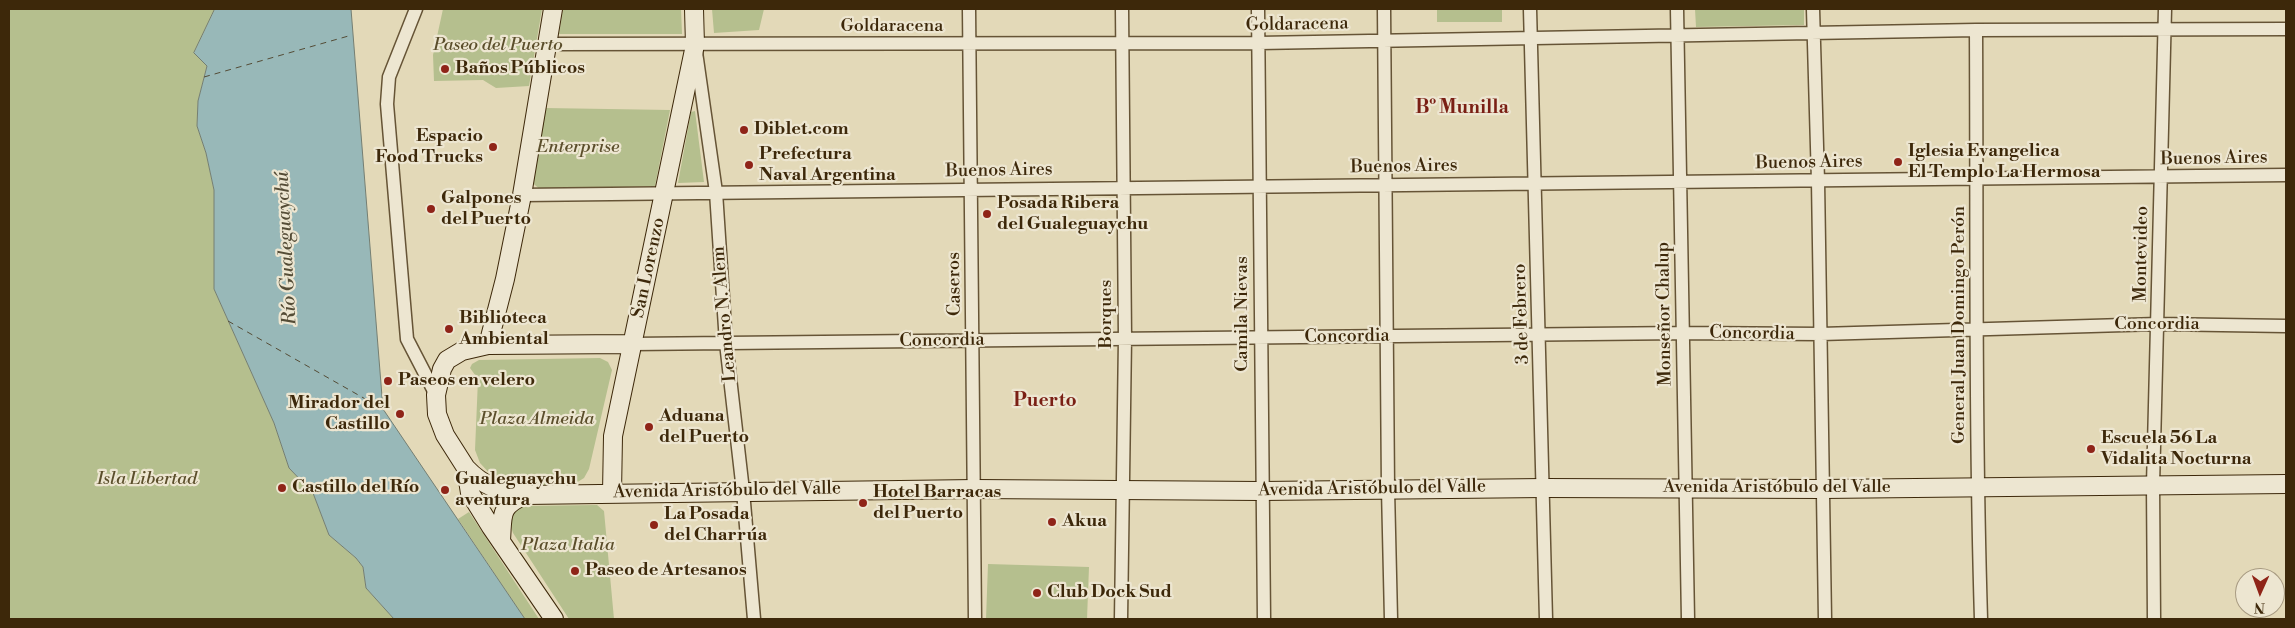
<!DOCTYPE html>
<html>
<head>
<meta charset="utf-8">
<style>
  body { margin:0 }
  #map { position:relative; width:2295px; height:628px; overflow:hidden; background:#e3d9b8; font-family:"Libre Bodoni",serif }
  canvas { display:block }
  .frame { position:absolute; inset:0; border:10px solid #3d280a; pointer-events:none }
  .north { position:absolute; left:2235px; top:568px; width:50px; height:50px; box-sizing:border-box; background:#ede6d1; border:1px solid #a79a81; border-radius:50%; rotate:182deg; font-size:14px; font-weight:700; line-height:20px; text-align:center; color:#3d280a }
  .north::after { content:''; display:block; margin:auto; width:18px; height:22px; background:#8f2418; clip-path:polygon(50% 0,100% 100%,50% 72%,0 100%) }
</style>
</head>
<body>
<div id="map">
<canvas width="2295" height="628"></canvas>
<div class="frame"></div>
<div class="north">N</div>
</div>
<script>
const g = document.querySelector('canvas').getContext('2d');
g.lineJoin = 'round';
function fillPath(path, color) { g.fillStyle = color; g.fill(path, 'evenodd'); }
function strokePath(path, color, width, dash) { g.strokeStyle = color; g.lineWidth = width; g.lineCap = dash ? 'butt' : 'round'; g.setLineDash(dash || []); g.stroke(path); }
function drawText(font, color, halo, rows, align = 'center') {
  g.font = font + ' "Libre Bodoni",serif'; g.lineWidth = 4.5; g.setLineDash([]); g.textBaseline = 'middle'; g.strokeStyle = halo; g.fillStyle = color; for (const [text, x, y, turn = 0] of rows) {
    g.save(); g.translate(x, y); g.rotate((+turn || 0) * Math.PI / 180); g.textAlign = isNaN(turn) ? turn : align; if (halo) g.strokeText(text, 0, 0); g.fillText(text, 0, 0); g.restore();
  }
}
fillPath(new Path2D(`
  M 9,9 L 215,9 L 194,53 L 207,66 L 198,101 L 197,126 L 206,153 L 214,190 L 214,289 L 274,423 L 289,468 L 313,493 L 329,535 L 356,558 L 363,567 L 366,588 L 394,619 L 9,619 Z
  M 443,9 L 542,9 L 529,86 L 496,88 L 483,80 L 434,81 L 433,55 Z
  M 563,9 L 681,9 L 682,34 L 559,34 Z
  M 712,9 L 764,9 L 759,30 L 714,33 Z
  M 1437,9 L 1502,9 L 1502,22 L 1437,22 Z
  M 1695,9 L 1804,9 L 1804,25 L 1696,27 Z
  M 545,108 L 670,110 L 655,186 L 541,190 L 530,181 Z
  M 695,111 L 704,182 L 678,183 L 691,112 Z
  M 600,358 L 608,362 L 612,370 L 589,469 L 584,478 L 576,483 L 565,485 L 519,485 L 506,484 L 492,476 L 480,463 L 475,450 L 478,379 L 470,368 L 472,364 L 479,360 Z
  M 597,505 L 604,511 L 614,619 L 569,619 L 513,533 C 509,520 510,511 523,506 Z
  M 469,512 L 539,619 L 525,619 L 458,519 Z
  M 988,564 L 1089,567 L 1087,619 L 986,619 Z`), '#b5bf8e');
const water = new Path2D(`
  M 215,9 L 351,9 L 383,409 L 525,619 L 394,619 L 366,588 L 363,567 L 356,558 L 329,535 L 313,493 L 289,468 L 274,423 L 214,289 L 214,190 L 206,153 L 197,126 L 198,101 L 207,66 L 194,53 Z`);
fillPath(water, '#98b8b8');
strokePath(water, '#747e72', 1);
strokePath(new Path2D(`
  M 204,77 L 352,35
  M 228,321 L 383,409`), '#544c36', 1, [6, 5]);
const street = new Path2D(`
  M 416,9 L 389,77 L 387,104 L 407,339 L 436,395
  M 969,9 L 975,619
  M 1258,9 L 1264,619
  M 1384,9 L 1388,489 L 1391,619
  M 1530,9 L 1546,619
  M 1677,9 L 1688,619
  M 1813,9 L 1818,181 L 1825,619
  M 1976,30 C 1977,226 1975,423 1981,619
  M 548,44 L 1259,43 L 1976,30 L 2286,29
  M 696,52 L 716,192 L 726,343 L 743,491 L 754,619
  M 522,195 L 2286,175
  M 632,344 L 1683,333 L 1821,334 L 2158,324 L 2286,326
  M 1121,619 L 1125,338 L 1122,9
  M 2154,619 L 2153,485 L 2165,9`);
const secondary = new Path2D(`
  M 488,345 L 505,279 L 522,195 L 553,9
  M 466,468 C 483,486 500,492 525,495 L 975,489 L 1261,491 L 1544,488 L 1823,489 L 2286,484
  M 612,493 L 613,436 L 695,45 L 694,9
  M 501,540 C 503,514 499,507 525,495
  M 554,619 L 491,527 L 470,493 L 466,468 L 445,435 L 437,414 L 436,395 L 442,369 L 447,360 L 462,351 L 488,345 L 632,344`);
strokePath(street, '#665436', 15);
strokePath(secondary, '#3d280a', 20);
strokePath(street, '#ede6d1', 12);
strokePath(secondary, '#ede6d1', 18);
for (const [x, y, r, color] of [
  [445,69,5,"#8f2418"],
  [744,130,5,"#8f2418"],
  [493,147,5,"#8f2418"],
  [1898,162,5,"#8f2418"],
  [749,165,5,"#8f2418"],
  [431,209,5,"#8f2418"],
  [987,214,5,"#8f2418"],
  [449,329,5,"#8f2418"],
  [388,381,5,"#8f2418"],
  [400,414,5,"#8f2418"],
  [649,427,5,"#8f2418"],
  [2091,449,5,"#8f2418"],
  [282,488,5,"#8f2418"],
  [445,490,5,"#8f2418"],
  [863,503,5,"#8f2418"],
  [1052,522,5,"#8f2418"],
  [654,525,5,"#8f2418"],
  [575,571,5,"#8f2418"],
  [1037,593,5,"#8f2418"]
]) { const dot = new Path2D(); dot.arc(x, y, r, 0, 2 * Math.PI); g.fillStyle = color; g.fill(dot); strokePath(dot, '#ede6d1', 2); }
drawText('18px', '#3d280a', '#ede6d1', [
  ["Goldaracena",1297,25,-1],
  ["Goldaracena",892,27],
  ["Buenos Aires",2214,159,-1],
  ["Buenos Aires",1809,163,-1],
  ["Buenos Aires",1404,167,-1],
  ["Buenos Aires",999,171,-1],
  ["Montevideo",2142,254,-89],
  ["San Lorenzo",649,268,-78],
  ["Caseros",955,284,-91],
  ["Leandro N. Alem",725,314,-95],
  ["Borques",1107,314,-90],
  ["Camila Nievas",1243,314,-90],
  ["3 de Febrero",1522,314,-92],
  ["Monseñor Chalup",1665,314,-91],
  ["General Juan Domingo Perón",1960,325,-90],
  ["Concordia",2157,325],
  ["Concordia",1752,334,1],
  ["Concordia",1347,337,-1],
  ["Concordia",942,341,-1],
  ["Avenida Aristóbulo del Valle",1777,488],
  ["Avenida Aristóbulo del Valle",1372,489,-1],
  ["Avenida Aristóbulo del Valle",727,491,-1]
]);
drawText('italic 18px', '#5b4e2b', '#ede6d1', [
  ["Paseo del Puerto",498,46],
  ["Enterprise",578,148],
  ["Plaza Almeida",537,420],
  ["Isla Libertad",147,480],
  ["Plaza Italia",568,546]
]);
drawText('bold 18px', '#3d280a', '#ede6d1', [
  ["Baños Públicos",455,69],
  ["Diblet.com",754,130],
  ["Espacio",483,137,"right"],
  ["Food Trucks",483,158,"right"],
  ["Iglesia Evangelica",1908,152],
  ["El Templo La Hermosa",1908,173],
  ["Prefectura",759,155],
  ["Naval Argentina",759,176],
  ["Galpones",441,199],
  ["del Puerto",441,220],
  ["Posada Ribera",997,204],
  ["del Gualeguaychu",997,225],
  ["Biblioteca",459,319],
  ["Ambiental",459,340],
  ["Paseos en velero",398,381],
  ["Mirador del",390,404,"right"],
  ["Castillo",390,425,"right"],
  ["Aduana",659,417],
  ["del Puerto",659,438],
  ["Escuela 56 La",2101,439],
  ["Vidalita Nocturna",2101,460],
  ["Gualeguaychu",455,480],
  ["aventura",455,501],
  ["Castillo del Río",292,488],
  ["Hotel Barracas",873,493],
  ["del Puerto",873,514],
  ["La Posada",664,515],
  ["del Charrúa",664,536],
  ["Akua",1062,522],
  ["Paseo de Artesanos",585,571],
  ["Club Dock Sud",1047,593]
], 'left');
drawText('bold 19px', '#7a1f14', '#ede6d1', [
  ["Bº Munilla",1462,108],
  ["Puerto",1045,401]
]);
drawText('italic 19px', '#544c36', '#ede6d1', [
  ["Río Gualeguaychú",287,248,-93]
]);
</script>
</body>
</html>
